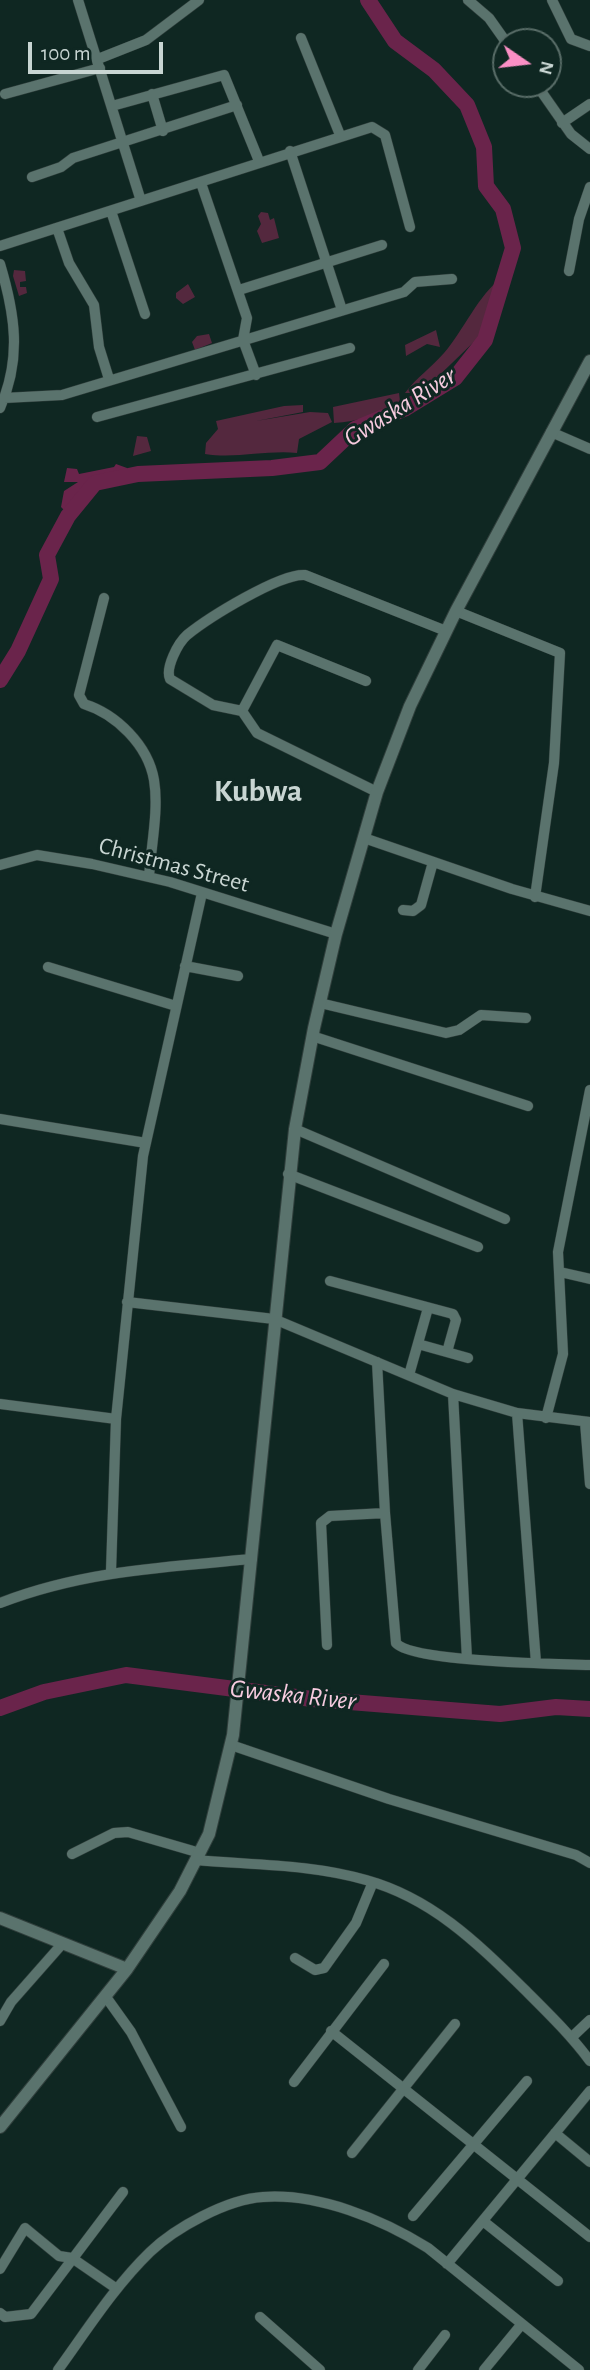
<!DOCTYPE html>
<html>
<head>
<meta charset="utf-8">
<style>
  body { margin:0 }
  #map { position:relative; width:590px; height:2370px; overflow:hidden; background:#0f2722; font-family:"Alegreya Sans",sans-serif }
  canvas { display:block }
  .north { position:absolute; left:492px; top:28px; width:70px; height:70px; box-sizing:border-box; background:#0f2722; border:2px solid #596d68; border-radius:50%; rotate:104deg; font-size:19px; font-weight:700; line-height:28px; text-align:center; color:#c8d5d2 }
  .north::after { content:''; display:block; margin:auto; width:24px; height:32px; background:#fb8fc5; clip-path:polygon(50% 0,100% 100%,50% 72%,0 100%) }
  .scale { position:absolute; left:28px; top:42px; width:135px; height:32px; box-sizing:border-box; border:4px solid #c8d5d2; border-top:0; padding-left:9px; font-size:21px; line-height:24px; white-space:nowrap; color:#c8d5d2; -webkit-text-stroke:5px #0f2722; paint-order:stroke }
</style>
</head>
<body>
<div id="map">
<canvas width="590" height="2370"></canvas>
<div class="north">N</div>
<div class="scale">100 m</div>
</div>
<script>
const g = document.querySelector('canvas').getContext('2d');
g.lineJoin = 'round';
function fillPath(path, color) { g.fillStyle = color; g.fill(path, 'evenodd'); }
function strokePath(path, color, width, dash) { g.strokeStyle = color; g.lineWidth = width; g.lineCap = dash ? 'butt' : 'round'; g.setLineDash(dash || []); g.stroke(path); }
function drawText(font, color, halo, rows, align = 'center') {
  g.font = font + ' "Alegreya Sans",sans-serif'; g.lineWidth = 6; g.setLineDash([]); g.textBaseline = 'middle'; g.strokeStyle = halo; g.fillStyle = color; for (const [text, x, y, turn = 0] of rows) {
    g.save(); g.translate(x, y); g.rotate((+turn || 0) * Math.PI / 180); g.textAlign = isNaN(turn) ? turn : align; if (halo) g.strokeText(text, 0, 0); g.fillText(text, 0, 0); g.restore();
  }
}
fillPath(new Path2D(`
  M 261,212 L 268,213 L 270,220 L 274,218 L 279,238 L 262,243 L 257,231 L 261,224 L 258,216 Z
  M 14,270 L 25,271 L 26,281 L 20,282 L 20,287 L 26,287 L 27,293 L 19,296 L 13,276 Z
  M 501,279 L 482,334 L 421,393 L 405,393 C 417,377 431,368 444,353 C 462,333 480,292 501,279 Z
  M 188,284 L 195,297 L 183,304 L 176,298 L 176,293 Z
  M 436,330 L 440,347 L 427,344 L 406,356 L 405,345 Z
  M 209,334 L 212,343 L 195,350 L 192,342 L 197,336 Z
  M 399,393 L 400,401 C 381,414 357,422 334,423 L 333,407 Z
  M 303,405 L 303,412 L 256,421 L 310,412 L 328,413 L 332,422 L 299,439 L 297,453 C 266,450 235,459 205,454 L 206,443 L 218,429 L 216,421 L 284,406 Z
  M 137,436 L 147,437 L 151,451 L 133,456 Z`), '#54283e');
fillPath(new Path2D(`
  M 116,464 L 127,468 L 129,473 L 93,481 L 67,513 L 61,507 L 64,491 L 78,482 L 64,482 L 67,468 L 77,469 L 79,474 L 114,467 Z`), '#6a244b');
strokePath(new Path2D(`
  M 0,680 L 18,651 L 51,579 L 47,555 L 68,516 L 95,483 L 138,474 L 272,468 L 320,462 L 355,429 L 406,408 L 455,378 L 485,340 L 513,248 L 503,209 L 486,186 L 484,147 L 467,105 L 434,70 L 395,41 L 368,0
  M 0,1708 L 44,1692 L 126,1675 L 312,1699 L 500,1714 L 556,1707 L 590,1709`), '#6a244b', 16);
const street = new Path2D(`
  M 78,0 L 141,201
  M 468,0 L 489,18 L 506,42
  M 552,0 L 571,39 L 590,46
  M 301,38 L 340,135
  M 98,59 L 146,40 L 199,0
  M 536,84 L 571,134 L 590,149
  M 5,94 L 100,68
  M 152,94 L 163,131
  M 112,106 L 224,75 L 259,161
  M 562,123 L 590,104
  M 290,151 L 342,310
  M 32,177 L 61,167 L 73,158 L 237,105
  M 201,183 L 247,318 L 243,340 L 256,375
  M 111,211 L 145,314
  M 57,228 L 69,263 L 94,305 L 99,347 L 109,379
  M 0,246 L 372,127 L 385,135 L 410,227
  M 0,264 C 15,314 22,358 0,408
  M 569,271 L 579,219 L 590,187
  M 239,290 L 382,245
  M 4,398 L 62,395 L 404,292 L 415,282 L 452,279
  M 97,417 L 350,348
  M 551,432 L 590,449
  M 104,598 L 79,695 L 84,704 C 116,714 148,745 154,780 C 159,810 151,846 149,877
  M 456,611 L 560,653 L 554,763 L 535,897
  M 366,681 L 277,645 L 242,711 L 257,733 L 377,792
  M 242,711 L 213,705 L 170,679 C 165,668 178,643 187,635 C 208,618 280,573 305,575 L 446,631
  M 364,838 L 512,889 L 590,911
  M 0,865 L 37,855 L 92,864 L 170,882 L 336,934
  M 403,910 L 413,911 L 421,905 L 433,862
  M 185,966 L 238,976
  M 48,967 L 176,1006
  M 320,1003 L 446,1033 L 459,1030 L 481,1015 L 526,1018
  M 312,1036 L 528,1106
  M 0,1119 L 146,1143
  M 295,1129 L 505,1219
  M 288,1174 L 478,1247
  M 560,1272 L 590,1279
  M 330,1281 L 453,1314 L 456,1320 L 447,1352
  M 127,1302 L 274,1319 L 453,1394 L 517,1413 L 590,1422
  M 418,1344 L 468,1358
  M 377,1362 L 385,1513 L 396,1643 C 412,1662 559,1664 590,1665
  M 409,1375 L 428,1308
  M 453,1394 L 467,1659
  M 0,1404 L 116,1419
  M 517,1413 L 536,1663
  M 546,1418 L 563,1354 L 558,1252 L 590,1090
  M 585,1422 L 590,1484
  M 111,1571 L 116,1419 L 143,1156 L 202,893
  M 0,1603 C 82,1571 165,1567 252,1559
  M 327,1645 L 321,1523 L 330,1516 L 385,1513
  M 231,1745 L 389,1799 L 576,1855 L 590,1863
  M 72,1854 L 114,1833 L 128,1832 L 200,1853
  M 196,1860 C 252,1865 311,1864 366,1880 C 431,1898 475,1941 522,1987 C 546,2011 570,2034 590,2061
  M 295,1958 L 315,1970 L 324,1968 L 356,1923 L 373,1882
  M 106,1997 L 131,2032 L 181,2127
  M 0,2021 L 11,2002 L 63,1943
  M 331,2031 L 590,2237
  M 572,2037 L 590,2020
  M 294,2082 L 384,1964
  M 555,2133 L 590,2162
  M 352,2153 L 455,2024
  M 413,2216 L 527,2081
  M 483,2221 L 558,2281
  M 447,2264 L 590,2091
  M 0,2269 L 25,2228 L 59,2256 L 72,2258 L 117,2289
  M 0,2313 L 5,2317 L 31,2314 L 123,2192
  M 260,2317 L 320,2370
  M 58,2370 C 87,2330 114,2287 150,2252 C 175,2228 227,2199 263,2197 C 318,2193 382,2219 428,2248 L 579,2370
  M 418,2370 L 445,2335
  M 484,2370 L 521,2325`);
const secondary = new Path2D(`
  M 0,1918 L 127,1969
  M 0,2127 L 127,1969 L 180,1891 L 209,1834 L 233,1735 L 295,1129 L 314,1028 L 336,934 L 377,792 L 410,706 L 456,611 L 590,361`);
strokePath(street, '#303f3c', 11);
strokePath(secondary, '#303f3c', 14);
strokePath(street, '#5a736d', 10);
strokePath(secondary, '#5a736d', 12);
drawText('24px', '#c8d5d2', '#0f2722', [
  ["Christmas Street",174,865,15]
]);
drawText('italic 26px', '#f7cbdf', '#0f2722', [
  ["Gwaska River",400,407,-32],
  ["Gwaska River",293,1695,6]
]);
drawText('bold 32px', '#c8d5d2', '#0f2722', [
  ["Kubwa",258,791]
]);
</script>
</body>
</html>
